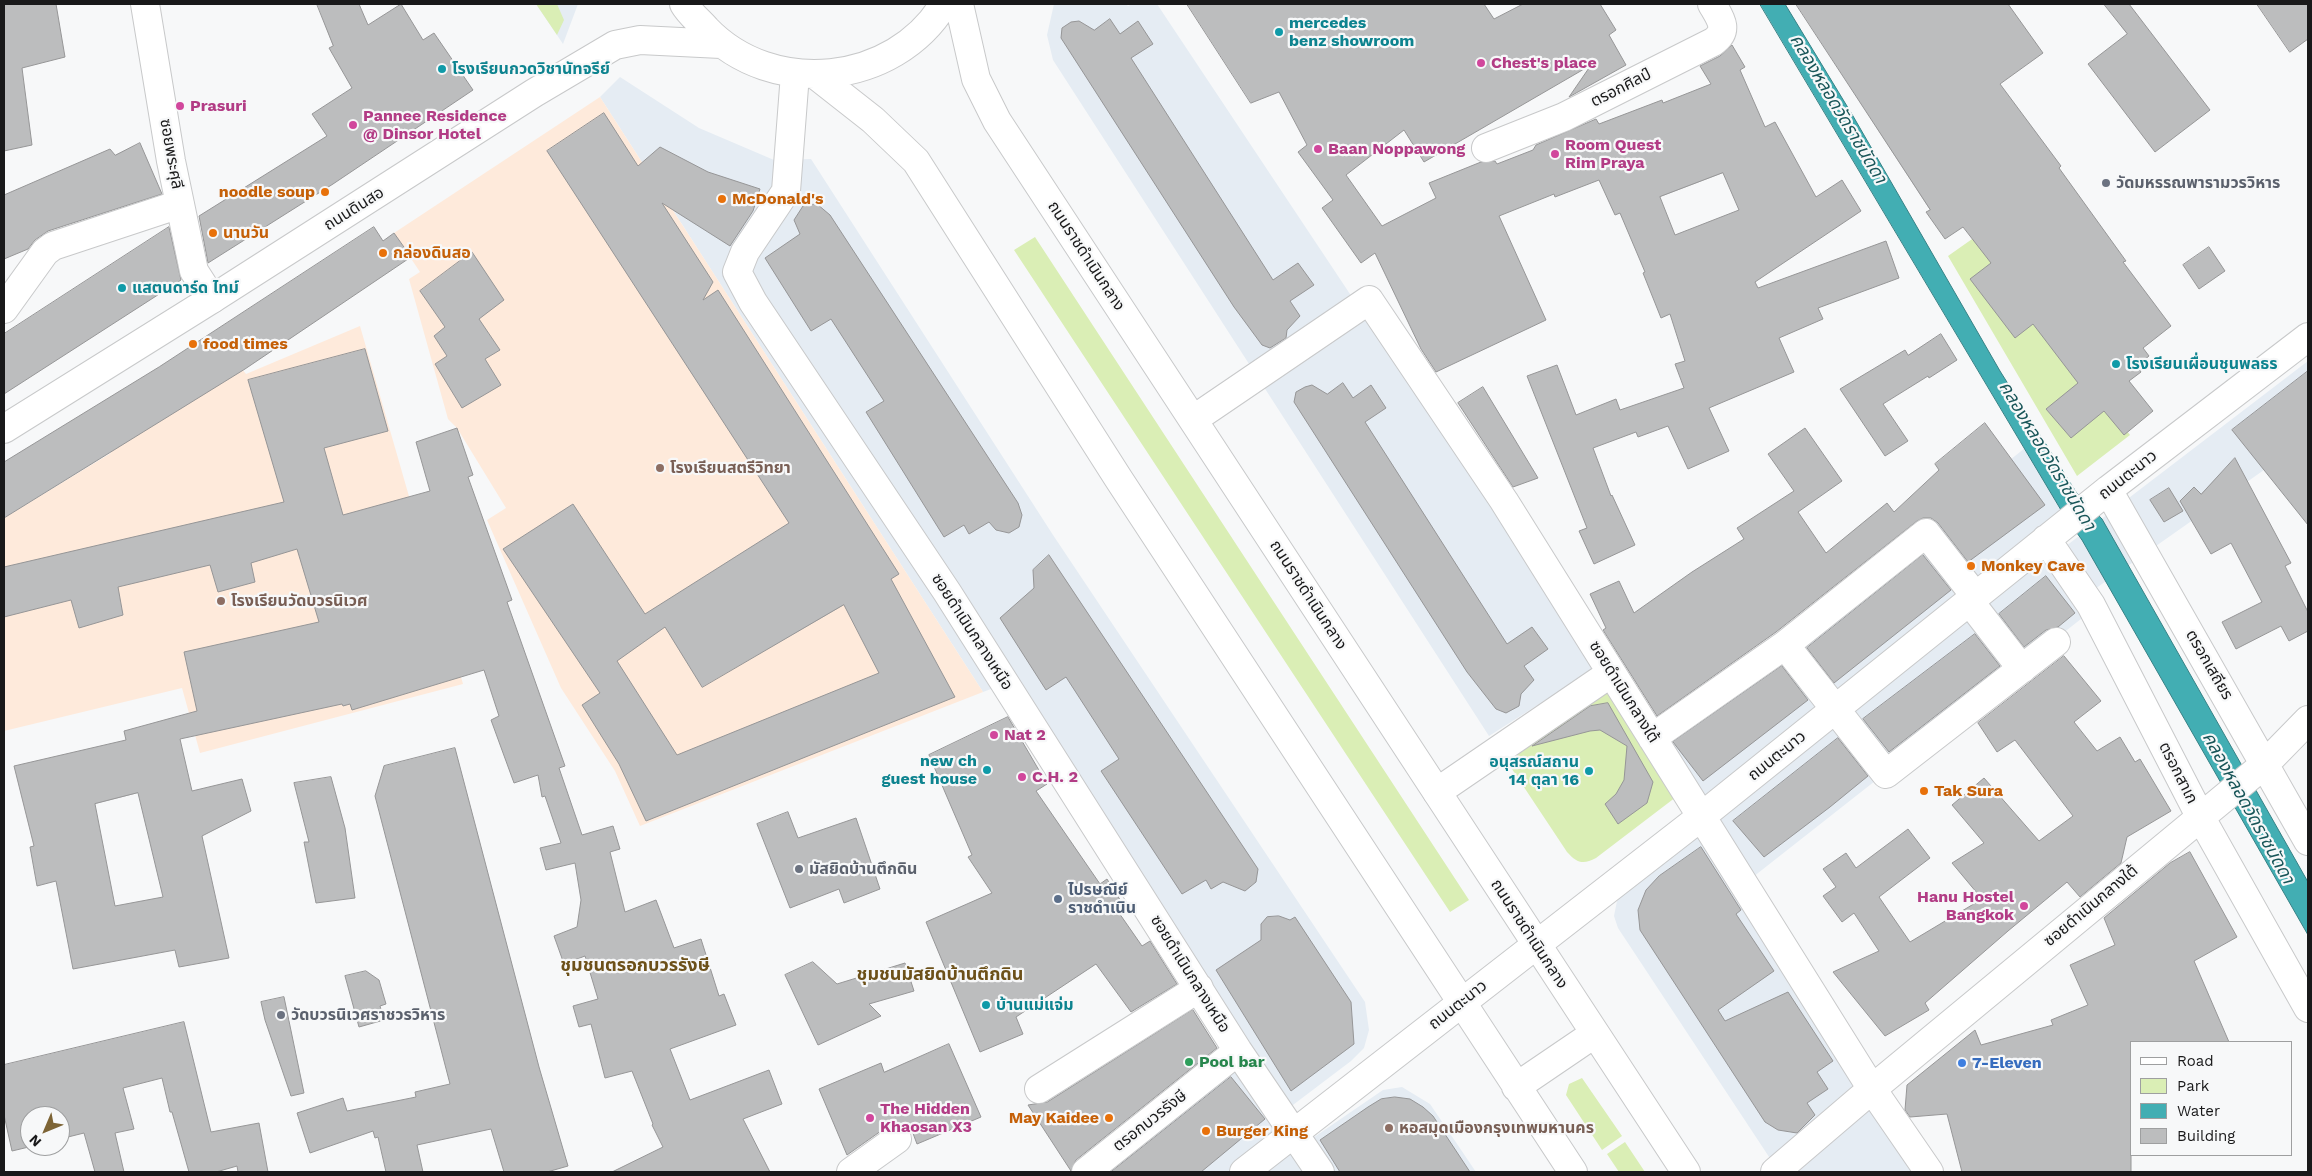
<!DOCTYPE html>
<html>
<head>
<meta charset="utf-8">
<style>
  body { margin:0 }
  #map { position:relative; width:2312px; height:1176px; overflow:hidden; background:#f7f8f9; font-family:"Work Sans",sans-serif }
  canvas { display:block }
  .frame { position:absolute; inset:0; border:5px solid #19191a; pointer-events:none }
  .legend { position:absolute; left:2130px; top:1041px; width:162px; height:115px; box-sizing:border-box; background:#f7f8f9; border:1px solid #9e9fa0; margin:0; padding:6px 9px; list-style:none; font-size:15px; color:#19191a }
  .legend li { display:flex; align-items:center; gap:10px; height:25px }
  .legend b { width:25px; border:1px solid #9e9fa0 }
  .north { position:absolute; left:20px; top:1106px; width:50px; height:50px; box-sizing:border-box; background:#f7f8f9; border:1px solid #9e9fa0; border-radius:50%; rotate:225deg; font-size:14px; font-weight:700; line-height:20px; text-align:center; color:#19191a }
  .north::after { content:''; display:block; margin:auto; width:18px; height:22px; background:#7d6435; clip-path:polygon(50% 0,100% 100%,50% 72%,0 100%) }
</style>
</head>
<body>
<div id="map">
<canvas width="2312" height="1176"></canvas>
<div class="frame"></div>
<ul class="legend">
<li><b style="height:6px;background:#fff"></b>Road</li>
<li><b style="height:14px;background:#daeeb5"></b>Park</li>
<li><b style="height:14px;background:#42aeb3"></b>Water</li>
<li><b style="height:14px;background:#bcbdbe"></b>Building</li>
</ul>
<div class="north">N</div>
</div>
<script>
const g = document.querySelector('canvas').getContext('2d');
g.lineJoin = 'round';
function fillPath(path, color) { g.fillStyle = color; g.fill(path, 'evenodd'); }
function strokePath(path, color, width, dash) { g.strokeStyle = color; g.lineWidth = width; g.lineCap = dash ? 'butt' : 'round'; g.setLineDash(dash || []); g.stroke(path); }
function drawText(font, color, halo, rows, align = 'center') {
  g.font = font + ' "Work Sans","Noto Sans Thai",sans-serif'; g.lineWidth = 4.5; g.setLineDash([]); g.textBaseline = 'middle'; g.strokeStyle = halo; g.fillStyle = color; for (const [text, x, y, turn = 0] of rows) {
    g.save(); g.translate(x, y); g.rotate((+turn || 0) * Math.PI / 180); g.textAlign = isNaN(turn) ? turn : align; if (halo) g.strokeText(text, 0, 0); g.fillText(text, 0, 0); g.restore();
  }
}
fillPath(new Path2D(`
  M 536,4 L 578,4 L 563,44 L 557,35 Z
  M 1054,4 L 1126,4 L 1128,6 L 1132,4 L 1157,4 L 1529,563 L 1594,669 L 1489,736 L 1053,60 L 1047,35 Z
  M 620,77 L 699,128 L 774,160 L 811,159 L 1053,535 L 1365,1002 L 1369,1030 L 1364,1048 L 1351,1061 L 1285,1111 L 1307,1142 L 1383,1090 L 1402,1087 L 1430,1104 L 1476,1172 L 1076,1172 L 1229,1054 L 999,686 L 983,692 L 600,97 Z
  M 2308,361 L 2308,439 L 2092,591 L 2100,604 L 1753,877 L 1660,739 L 2025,448 L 2064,515 L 2066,546 Z
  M 1703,830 L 1923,1172 L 1779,1172 L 1618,928 L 1614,916 L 1617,901 L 1627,889 Z`), '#e5ecf3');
fillPath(new Path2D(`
  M 600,97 L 983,692 L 640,826 L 615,771 L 561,688 L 487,520 L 506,508 L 457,428 L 448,419 L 409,279 L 420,272 L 394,233 Z
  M 360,326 L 463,684 L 200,753 L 182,688 L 4,731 L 4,518 L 111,453 L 95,426 L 242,369 L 246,374 Z`), '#feeadb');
fillPath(new Path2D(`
  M 536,4 L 557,4 L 564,20 L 557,35 Z
  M 2019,206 L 2055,339 L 2130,435 L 2077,476 L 1948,256 Z
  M 1035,237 L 1469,900 L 1450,912 L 1014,250 Z
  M 1603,687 L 1676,797 L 1596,858 C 1583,865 1577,863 1567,852 L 1502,754 Z
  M 1582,1078 L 1622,1136 L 1602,1150 L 1566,1095 L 1569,1084 Z
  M 1625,1142 L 1645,1172 L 1619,1172 L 1607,1154 Z`), '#daeeb5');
const water = new Path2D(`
  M 1760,4 L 1785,4 L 1853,116 L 2000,371 L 2076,492 L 2102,519 L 2308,882 L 2308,935 L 2082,540 L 2064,515 Z`);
fillPath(water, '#42aeb3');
strokePath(water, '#368185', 1);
const building = new Path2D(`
  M 4,4 L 56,4 L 65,57 L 22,68 L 32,145 L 4,151 Z
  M 317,4 L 359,4 L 368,25 L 401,4 L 423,40 L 434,33 L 473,90 L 333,184 L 208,263 L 199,216 L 327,136 L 312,114 L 352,88 L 329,48 L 333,46 Z
  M 1187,4 L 1484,4 L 1494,19 L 1523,4 L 1600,4 L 1616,30 L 1609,35 L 1626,65 L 1569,97 L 1591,65 L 1424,162 L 1404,130 L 1346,175 L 1382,226 L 1436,198 L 1429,183 L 1481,162 L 1495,161 L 1497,164 L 1533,150 L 1536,145 L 1596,119 L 1599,124 L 1662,100 L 1663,103 L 1711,84 L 1700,66 L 1720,56 L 1732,45 L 1745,67 L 1740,70 L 1765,127 L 1775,122 L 1816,197 L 1842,180 L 1861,211 L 1755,282 L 1758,288 L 1886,241 L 1899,278 L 1818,308 L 1823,319 L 1779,338 L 1794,372 L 1709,408 L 1729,451 L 1688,469 L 1668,426 L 1638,437 L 1636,432 L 1593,448 L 1611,496 L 1612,495 L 1635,545 L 1594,564 L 1579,531 L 1587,528 L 1527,376 L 1557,365 L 1576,415 L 1616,399 L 1620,410 L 1684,388 L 1675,364 L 1685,361 L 1670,314 L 1661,318 L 1643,273 L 1645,272 L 1620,213 L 1615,215 L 1599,180 L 1555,197 L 1554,194 L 1499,216 L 1546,320 L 1436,372 L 1421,349 L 1375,253 L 1361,263 L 1322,208 L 1333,200 L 1298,152 L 1307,145 L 1279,92 L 1251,103 ZM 1723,173 L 1739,210 L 1675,235 L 1660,197 Z
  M 1796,4 L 2008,4 L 2043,53 L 2000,84 L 2061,166 L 2059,168 L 2126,261 L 2123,262 L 2171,326 L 2143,348 L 2149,356 L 2137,366 L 2141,372 L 2129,381 L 2153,411 L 2124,435 L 2104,411 L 2071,438 L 2046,409 L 2078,383 L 2033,324 L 2015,338 L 1970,279 L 1991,263 L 1963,227 L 1945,239 L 1926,212 L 1930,210 Z
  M 2104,4 L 2129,4 L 2210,110 L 2155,152 L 2088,64 L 2127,34 Z
  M 2257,4 L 2308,4 L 2308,39 L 2290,52 Z
  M 1110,19 L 1120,34 L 1138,21 L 1153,44 L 1131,58 L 1273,280 L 1298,263 L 1314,285 L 1290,301 L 1300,316 L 1287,330 L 1286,338 L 1270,348 L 1262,345 L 1234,307 L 1061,38 L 1062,28 L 1071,22 L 1079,21 L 1094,30 Z
  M 604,113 L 638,166 L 660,147 L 708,172 L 760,189 L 753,211 L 730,246 L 662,203 L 713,282 L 703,300 L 718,290 L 899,574 L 891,579 L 955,697 L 646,821 L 619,764 L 582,705 L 600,693 L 503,549 L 573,504 L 645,614 L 789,523 L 547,151 ZM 844,605 L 879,673 L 677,755 L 617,661 L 665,627 L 702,687 Z
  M 140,143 L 162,194 L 48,231 L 35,240 L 28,249 L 4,259 L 4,195 L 110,149 L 115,155 Z
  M 817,204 L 830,215 L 1018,503 L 1022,515 L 1019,527 L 1009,533 L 996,530 L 989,522 L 969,534 L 964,525 L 944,537 L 866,412 L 884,401 L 831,319 L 811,331 L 765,258 L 800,234 L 794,220 L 803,206 Z
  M 169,227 L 181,280 L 4,394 L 4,334 Z
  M 374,227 L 383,241 L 394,233 L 411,257 L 245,369 L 4,518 L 4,462 L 159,367 Z
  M 2209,247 L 2225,271 L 2199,289 L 2183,265 Z
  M 472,252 L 504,300 L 479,319 L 500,350 L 485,359 L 501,385 L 462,408 L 435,364 L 447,356 L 434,336 L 445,327 L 420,291 Z
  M 1941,334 L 1957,360 L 1929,378 L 1928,376 L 1883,404 L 1908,441 L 1885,456 L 1840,389 L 1905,350 L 1908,355 Z
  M 365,349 L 388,431 L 324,448 L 343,515 L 430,491 L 416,442 L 457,428 L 473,475 L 468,477 L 512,600 L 507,602 L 565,766 L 559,768 L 582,835 L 613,826 L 620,849 L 610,852 L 625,912 L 656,900 L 674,948 L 701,939 L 719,996 L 724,994 L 736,1025 L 670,1049 L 690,1100 L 769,1070 L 782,1104 L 743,1119 L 770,1172 L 612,1172 L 663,1147 L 652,1125 L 653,1124 L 632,1071 L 605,1078 L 591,1024 L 579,1027 L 573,1006 L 598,999 L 585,956 L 564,964 L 554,936 L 577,927 L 581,900 L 575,863 L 546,870 L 540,848 L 561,843 L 545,796 L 542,797 L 538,775 L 514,783 L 491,720 L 499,716 L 484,670 L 352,710 L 350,704 L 343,706 L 342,704 L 180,739 L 192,791 L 242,779 L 251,811 L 202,836 L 229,958 L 179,967 L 175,950 L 73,969 L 56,881 L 37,886 L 30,847 L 34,846 L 14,766 L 126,740 L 124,731 L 197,711 L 184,652 L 319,622 L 297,549 L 251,563 L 255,582 L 218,592 L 210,565 L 118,587 L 123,615 L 79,628 L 71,600 L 4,617 L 4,567 L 284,502 L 248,380 ZM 138,793 L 163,897 L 115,906 L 95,804 Z
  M 2308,371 L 2308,525 L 2232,430 Z
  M 1343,383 L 1353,398 L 1371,385 L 1386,408 L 1365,422 L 1507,644 L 1532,627 L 1548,649 L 1524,666 L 1534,680 L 1521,694 L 1519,706 L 1506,713 L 1496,709 L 1467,672 L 1294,402 L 1296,392 L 1305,387 L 1312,385 L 1327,394 Z
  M 1483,387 L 1538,478 L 1513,487 L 1458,403 Z
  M 1985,423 L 2045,505 L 1968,562 L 1938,523 L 1931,518 L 1923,518 L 1917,521 L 1776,632 L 1657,716 L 1603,630 L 1606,628 L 1590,594 L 1619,581 L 1634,613 L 1692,572 L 1744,539 L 1737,528 L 1794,491 L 1768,454 L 1805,428 L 1842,481 L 1798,512 L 1826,553 L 1887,503 L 1894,512 L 1939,470 L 1935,464 Z
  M 2235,458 L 2291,563 L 2285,566 L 2308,612 L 2308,631 L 2289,641 L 2281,626 L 2236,649 L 2222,622 L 2262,602 L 2231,543 L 2211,554 L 2180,501 L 2194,487 L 2201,494 Z
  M 2169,488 L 2183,511 L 2164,522 L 2150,500 Z
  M 1049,555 L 1258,869 L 1256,882 L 1245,891 L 1223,882 L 1211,889 L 1206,880 L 1182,894 L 1101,771 L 1119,759 L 1066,677 L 1046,690 L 1000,618 L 1034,588 L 1033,570 Z
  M 1923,555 L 1951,590 L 1834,683 L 1807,648 Z
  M 2046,576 L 2075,613 L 2058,627 L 2046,630 L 2024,647 L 1999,614 Z
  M 1975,634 L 2000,666 L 1889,752 L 1863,719 Z
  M 2064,656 L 2101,701 L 2074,722 L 2097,751 L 2120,737 L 2135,762 L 2140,759 L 2171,811 L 2127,837 L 2121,863 L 2080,897 L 2067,882 L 2008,931 L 1925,1003 L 1929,1010 L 1885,1036 L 1833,972 L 1879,951 L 1854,913 L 1842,922 L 1823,896 L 1836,887 L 1823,869 L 1846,853 L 1856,868 L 1908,829 L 1930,858 L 1879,897 L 1910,942 L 1982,899 L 1952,863 L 1984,843 L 1952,805 L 1984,778 L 2039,841 L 2073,816 L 2015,740 L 1997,752 L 1978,723 Z
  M 1782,666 L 1808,700 L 1703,781 L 1673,742 Z
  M 1608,703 L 1653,782 L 1647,803 L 1618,824 L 1605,804 L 1616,794 L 1624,780 L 1627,746 L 1600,730 L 1590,731 L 1532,746 L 1590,706 Z
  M 1008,717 L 1047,784 L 1036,791 L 1100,884 L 1107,879 L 1124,906 L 1117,910 L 1142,946 L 1150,941 L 1177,984 L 1131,1012 L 1096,964 L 1016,1017 L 1023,1034 L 980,1052 L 926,922 L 992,893 L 968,857 L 972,855 L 929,755 Z
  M 1838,738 L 1868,776 L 1830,807 L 1764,857 L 1733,821 Z
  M 455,748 L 539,1067 L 568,1166 L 547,1172 L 504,1172 L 491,1129 L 417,1145 L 423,1172 L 386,1172 L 378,1137 L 375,1138 L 373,1131 L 310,1153 L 297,1113 L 343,1098 L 347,1111 L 416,1097 L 415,1092 L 450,1084 L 375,796 L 384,766 Z
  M 331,777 L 345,828 L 355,898 L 316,903 L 304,842 L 309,842 L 294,783 Z
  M 788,812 L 798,838 L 856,818 L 880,889 L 844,903 L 839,889 L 790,908 L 757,824 Z
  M 1701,847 L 1741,910 L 1736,914 L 1774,971 L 1718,1010 L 1725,1021 L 1788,992 L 1833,1061 L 1817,1072 L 1828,1089 L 1807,1103 L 1815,1115 L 1797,1133 L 1778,1130 L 1765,1122 L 1640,930 L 1638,910 L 1646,890 L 1659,876 Z
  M 2190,852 L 2237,937 L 2194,961 L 2229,1042 L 2131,1042 L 2131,1172 L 1962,1172 L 1947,1114 L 1910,1117 L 1905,1110 L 1907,1085 L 1975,1030 L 1981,1045 L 2053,1025 L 2051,1020 L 2088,1005 L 2070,965 L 2115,945 L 2104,918 L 2170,863 Z
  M 1279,916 L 1290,920 L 1295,917 L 1351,1002 L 1354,1044 L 1291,1091 L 1216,970 L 1261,940 L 1261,924 L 1267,917 Z
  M 813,962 L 837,984 L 905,963 L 914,991 L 869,1004 L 881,1016 L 818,1045 L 785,975 Z
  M 366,971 L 379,980 L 386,1004 L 380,1006 L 384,1020 L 359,1027 L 345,976 Z
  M 284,997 L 304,1093 L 291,1096 L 265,1020 L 261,1002 Z
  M 1193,1010 L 1217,1048 L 1076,1160 L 1071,1171 L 1028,1105 L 1047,1102 Z
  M 184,1022 L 211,1132 L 259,1123 L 268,1172 L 238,1172 L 237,1166 L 216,1172 L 189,1172 L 172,1112 L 170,1112 L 162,1078 L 123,1088 L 134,1129 L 115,1133 L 124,1172 L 95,1172 L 84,1133 L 60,1139 L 60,1116 L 30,1116 L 30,1146 L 33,1146 L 12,1151 L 4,1115 L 4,1065 Z
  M 949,1044 L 981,1117 L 917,1144 L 911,1128 L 895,1124 L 888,1126 L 847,1155 L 819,1089 L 881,1063 L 884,1072 Z
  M 1231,1077 L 1265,1119 L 1201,1172 L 1111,1172 Z
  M 1395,1097 L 1410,1099 L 1423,1107 L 1433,1116 L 1470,1172 L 1340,1172 L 1320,1140 L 1368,1107 L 1381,1099 Z`);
fillPath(building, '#bcbdbe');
strokePath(building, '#969697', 1);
const minor = new Path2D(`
  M 145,4 L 171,161 L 194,271 L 212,299
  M 795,74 L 786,191 L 745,252 L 737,272 L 753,302 L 947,592 L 1238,1051 L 1320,1172
  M 1486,148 L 1564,117 L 1713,42 C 1730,30 1720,18 1712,4
  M 4,309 L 45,252 L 53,246 L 180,204
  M 1194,419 L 1369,300 L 1504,501 L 1872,1089 L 1929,1172
  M 2108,490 L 2308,841
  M 2046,539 L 2091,605 L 2200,816 L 2308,1008
  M 1970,602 L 2022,669
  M 1785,645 L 1886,774 L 2056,642
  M 1652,738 L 1785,645 L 1926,533 L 1976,597
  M 1437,792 L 1611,673
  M 1039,1089 L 1199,988
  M 851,1172 L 897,1139
  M 1086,1172 L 1238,1051
  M 1244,1172 L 1702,816 L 2108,490 L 2308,337
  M 1775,1172 L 1872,1089 L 2265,764 L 2308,720`);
const major = new Path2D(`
  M 684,4 C 689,13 699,21 706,29 C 772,98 894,86 944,4
  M 959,4 L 976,79 L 997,121 L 1686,1172
  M 817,76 L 873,120 L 916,161 L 1118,478 L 1573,1172
  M 4,429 L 212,299 L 534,93 L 615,45 L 640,40 L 721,44
  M 1516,1087 L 1594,1034`);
strokePath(minor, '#c8c9ca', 30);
strokePath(major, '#c8c9ca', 30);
strokePath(minor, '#fff', 28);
strokePath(major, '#fff', 28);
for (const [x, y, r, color] of [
  [1279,32,5,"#0f9aa8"],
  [1481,63,5,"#d1479c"],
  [442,69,5,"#0f9aa8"],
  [180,106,5,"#d1479c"],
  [353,125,5,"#d1479c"],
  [1318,149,5,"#d1479c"],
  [1555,154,5,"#d1479c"],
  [2106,183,5,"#6b7280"],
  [325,192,5,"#e8710a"],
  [722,199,5,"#e8710a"],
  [213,233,5,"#e8710a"],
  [383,253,5,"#e8710a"],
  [122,288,5,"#0f9aa8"],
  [193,344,5,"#e8710a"],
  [2116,364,5,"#0f9aa8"],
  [660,468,5,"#8d6e63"],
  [1971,566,5,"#e8710a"],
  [221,601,5,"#8d6e63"],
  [994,735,5,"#d1479c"],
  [987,770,5,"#0f9aa8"],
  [1589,771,5,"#0f9aa8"],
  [1022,777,5,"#d1479c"],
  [1924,791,5,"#e8710a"],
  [799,869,5,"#6b7280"],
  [1058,899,5,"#5c6f8a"],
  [2024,906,5,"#d1479c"],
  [986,1005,5,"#0f9aa8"],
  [281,1015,5,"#6b7280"],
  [1189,1062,5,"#2e9e5b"],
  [1962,1063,5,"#3f7fe0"],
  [870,1118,5,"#d1479c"],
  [1109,1118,5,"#e8710a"],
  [1389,1128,5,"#8d6e63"],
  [1206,1131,5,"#e8710a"]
]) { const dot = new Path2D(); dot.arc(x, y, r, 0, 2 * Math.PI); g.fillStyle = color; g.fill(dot); strokePath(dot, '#f7f8f9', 2); }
drawText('bold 16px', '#0d838f', '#f7f8f9', [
  ["mercedes",1289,23],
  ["benz showroom",1289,41],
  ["โรงเรียนกวดวิชานัทจรีย์",452,69],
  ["แสตนดาร์ด ไทม์",132,288],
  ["โรงเรียนเผื่อนชุนพลธร",2126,364],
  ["new ch",977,761,"right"],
  ["guest house",977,779,"right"],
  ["อนุสรณ์สถาน",1579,762,"right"],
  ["14 ตุลา 16",1579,780,"right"],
  ["บ้านแม่แจ่ม",996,1005]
], 'left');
drawText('bold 16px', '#b23c85', '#f7f8f9', [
  ["Chest's place",1491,63],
  ["Prasuri",190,106],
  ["Pannee Residence",363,116],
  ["@ Dinsor Hotel",363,134],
  ["Room Quest",1565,145],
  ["Rim Praya",1565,163],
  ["Baan Noppawong",1328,149],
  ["Nat 2",1004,735],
  ["C.H. 2",1032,777],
  ["Hanu Hostel",2014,897,"right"],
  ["Bangkok",2014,915,"right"],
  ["The Hidden",880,1109],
  ["Khaosan X3",880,1127]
], 'left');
drawText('16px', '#19191a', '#f7f8f9', [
  ["ตรอกศิลป์",1621,88,-27],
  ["ซอยพระศุลี",171,154,80],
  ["ถนนดินสอ",354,209,-32],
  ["ถนนราชดำเนินกลาง",1086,256,57],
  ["ถนนตะนาว",2128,475,-38],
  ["ถนนราชดำเนินกลาง",1308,595,57],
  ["ซอยดำเนินกลางเหนือ",972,632,57],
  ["ตรอกเสถียร",2209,665,60],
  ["ซอยดำเนินกลางใต้",1624,692,58],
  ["ถนนตะนาว",1777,756,-39],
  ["ตรอกสาเก",2178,773,63],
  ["ซอยดำเนินกลางใต้",2091,906,-40],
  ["ถนนราชดำเนินกลาง",1529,934,57],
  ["ซอยดำเนินกลางเหนือ",1190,974,58],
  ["ถนนตะนาว",1458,1005,-38],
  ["ตรอกบวรรังษี",1150,1121,-38]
]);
drawText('bold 16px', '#5b616d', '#f7f8f9', [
  ["วัดมหรรณพารามวรวิหาร",2116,183],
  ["มัสยิดบ้านตึกดิน",809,869],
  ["วัดบวรนิเวศราชวรวิหาร",291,1015]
], 'left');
drawText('bold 16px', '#c56008', '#f7f8f9', [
  ["noodle soup",315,192,"right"],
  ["McDonald's",732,199],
  ["นานวัน",223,233],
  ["กล่องดินสอ",393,253],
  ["food times",203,344],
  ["Monkey Cave",1981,566],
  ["Tak Sura",1934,791],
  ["May Kaidee",1099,1118,"right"],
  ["Burger King",1216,1131]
], 'left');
drawText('bold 16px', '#785e54', '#f7f8f9', [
  ["โรงเรียนสตรีวิทยา",670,468],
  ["โรงเรียนวัดบวรนิเวศ",231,601],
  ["หอสมุดเมืองกรุงเทพมหานคร",1399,1128]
], 'left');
drawText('bold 16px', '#4e5e75', '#f7f8f9', [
  ["ไปรษณีย์",1068,890],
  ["ราชดำเนิน",1068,908]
], 'left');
drawText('bold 16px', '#27864d', '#f7f8f9', [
  ["Pool bar",1199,1062]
], 'left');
drawText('bold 16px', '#366cbe', '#f7f8f9', [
  ["7-Eleven",1972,1063]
], 'left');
drawText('italic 18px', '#185558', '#f7f8f9', [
  ["คลองหลอดวัดราชนัดดา",1838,109,59],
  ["คลองหลอดวัดราชนัดดา",2047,456,59],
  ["คลองหลอดวัดราชนัดดา",2248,808,61]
]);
drawText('bold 18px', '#6c5019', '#f7f8f9', [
  ["ชุมชนตรอกบวรรังษี",635,966],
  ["ชุมชนมัสยิดบ้านตึกดิน",940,975]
]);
</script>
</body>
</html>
